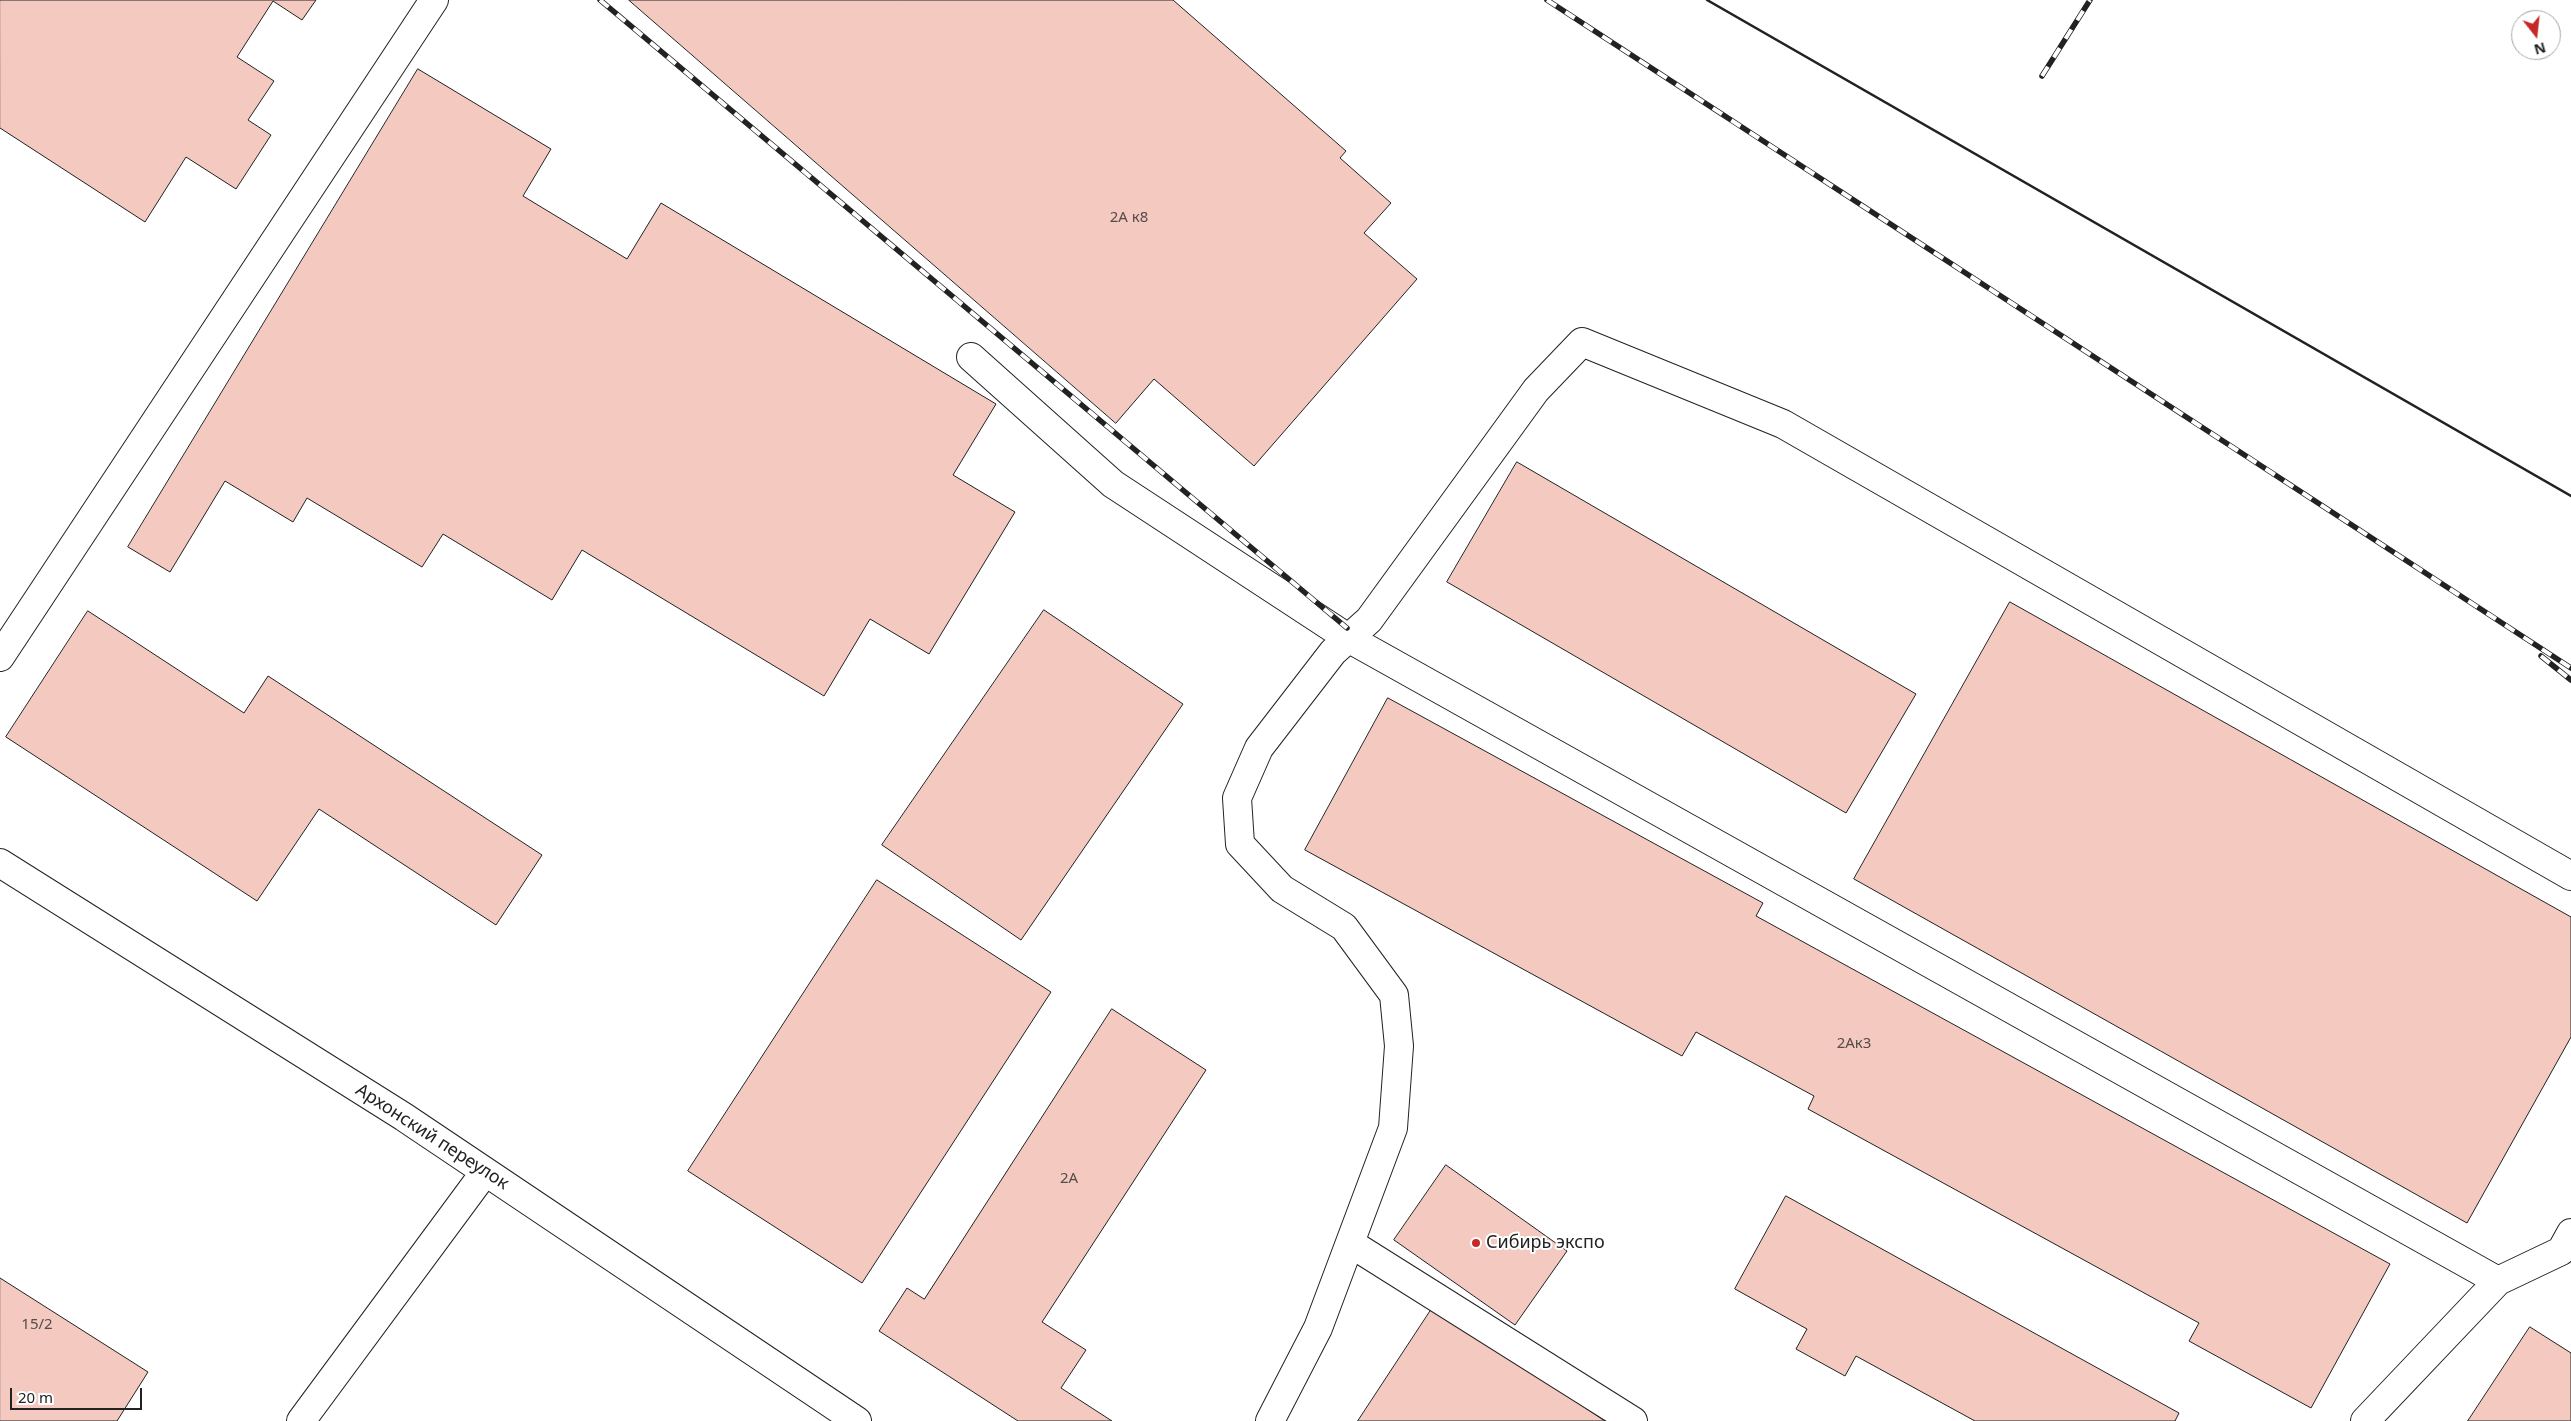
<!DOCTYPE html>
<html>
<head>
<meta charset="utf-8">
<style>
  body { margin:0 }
  #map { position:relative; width:2571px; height:1421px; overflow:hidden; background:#fff; font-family:"Noto Sans",sans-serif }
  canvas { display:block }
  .north { position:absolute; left:2511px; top:10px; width:50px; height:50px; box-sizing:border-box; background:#fff; border:1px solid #a7a7a7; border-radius:50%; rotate:164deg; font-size:14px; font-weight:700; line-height:20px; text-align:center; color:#222 }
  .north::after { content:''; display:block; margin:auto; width:18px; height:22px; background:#c62828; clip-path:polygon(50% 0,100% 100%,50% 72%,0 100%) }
  .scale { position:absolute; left:10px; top:1388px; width:132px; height:22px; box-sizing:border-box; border:2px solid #222; border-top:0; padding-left:6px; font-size:15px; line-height:18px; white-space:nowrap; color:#222; -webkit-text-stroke:4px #fff; paint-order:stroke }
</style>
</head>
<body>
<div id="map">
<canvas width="2571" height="1421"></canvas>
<div class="north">N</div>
<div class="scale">20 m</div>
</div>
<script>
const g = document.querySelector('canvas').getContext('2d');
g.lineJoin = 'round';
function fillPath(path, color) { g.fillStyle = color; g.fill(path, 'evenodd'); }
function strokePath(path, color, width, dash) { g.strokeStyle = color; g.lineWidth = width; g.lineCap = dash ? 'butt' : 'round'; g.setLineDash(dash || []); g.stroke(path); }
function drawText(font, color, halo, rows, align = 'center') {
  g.font = font + ' "Noto Sans",sans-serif'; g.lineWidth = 4; g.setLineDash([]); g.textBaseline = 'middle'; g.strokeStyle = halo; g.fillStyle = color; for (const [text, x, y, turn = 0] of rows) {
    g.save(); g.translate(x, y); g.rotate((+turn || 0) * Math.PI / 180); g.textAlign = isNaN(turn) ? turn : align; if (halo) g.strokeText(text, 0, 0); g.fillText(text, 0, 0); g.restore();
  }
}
const building = new Path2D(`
  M 0,0 L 316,0 L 302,20 L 273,1 L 237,57 L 274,81 L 248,120 L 271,135 L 236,189 L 186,157 L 145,222 L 0,128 Z
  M 629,0 L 1173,0 L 1346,151 L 1340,158 L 1391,203 L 1364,233 L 1417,279 L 1254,466 L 1154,379 L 1116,423 Z
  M 418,69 L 551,149 L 523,196 L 627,259 L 661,203 L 996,404 L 953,475 L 1015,512 L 929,654 L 870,619 L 824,696 L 582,550 L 552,600 L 443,534 L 422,567 L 307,498 L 293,522 L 225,481 L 170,572 L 128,547 Z
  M 1517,462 L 1916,694 L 1846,813 L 1447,582 Z
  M 2010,602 L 2571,917 L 2571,1037 L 2467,1223 L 1854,879 Z
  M 1044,610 L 1183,704 L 1021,940 L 882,845 Z
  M 88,611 L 244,713 L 268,676 L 542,855 L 496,925 L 319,809 L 257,901 L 6,737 Z
  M 1388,698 L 1763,903 L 1756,916 L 2390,1264 L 2311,1408 L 2189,1341 L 2199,1323 L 1808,1109 L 1814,1096 L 1696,1032 L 1682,1056 L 1305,850 Z
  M 877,880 L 1051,992 L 862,1283 L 688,1171 Z
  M 1112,1009 L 1206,1070 L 1042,1322 L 1086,1350 L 1061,1388 L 1112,1421 L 1018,1421 L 879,1331 L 907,1288 L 924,1299 Z
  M 1446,1165 L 1567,1251 L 1515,1325 L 1394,1240 Z
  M 1786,1196 L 2179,1413 L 2175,1421 L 1975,1421 L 1856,1356 L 1845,1376 L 1796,1349 L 1807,1329 L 1735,1289 Z
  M 0,1278 L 148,1372 L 117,1421 L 0,1421 Z
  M 1433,1307 L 1605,1421 L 1358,1421 Z
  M 2530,1327 L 2571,1353 L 2571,1421 L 2468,1421 Z`);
fillPath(building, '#f3c9c0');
strokePath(building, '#222', 1);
const minor = new Path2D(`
  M 971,357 L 1113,484 L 1348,638 L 2498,1281
  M 0,657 L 434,0
  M 0,863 L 404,1117 L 857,1421
  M 1350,1243 L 1633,1421
  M 301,1421 L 485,1172
  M 1270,1421 L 1318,1328 L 1393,1128 L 1399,1046 L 1394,995 L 1344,927 L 1282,889 L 1240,844 L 1237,798 L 1259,748 L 1333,652 L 1369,620 L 1536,390 L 1582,342 L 1783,424 L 2571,876
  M 2365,1421 L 2498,1281 L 2561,1251 L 2571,1233`);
strokePath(minor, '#222', 30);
strokePath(minor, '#fff', 28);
const rail = new Path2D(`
  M 600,0 L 1347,628
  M 1547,0 L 2571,668
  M 2042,76 L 2090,0
  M 2541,656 L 2571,680`);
strokePath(rail, '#222', 5.5);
strokePath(rail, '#fff', 4, [11]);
strokePath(new Path2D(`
  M 1707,0 L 2571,496`), '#222', 2.5);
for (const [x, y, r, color] of [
  [1476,1243,5,"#c62828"]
]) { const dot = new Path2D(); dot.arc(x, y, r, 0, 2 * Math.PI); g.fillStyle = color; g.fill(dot); strokePath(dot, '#fff', 2); }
drawText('15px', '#564c4a', null, [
  ["2А к8",1129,218],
  ["2Ак3",1854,1044],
  ["2А",1069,1179],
  ["15/2",37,1325]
]);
drawText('18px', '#222', '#fff', [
  ["Архонский переулок",432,1137,33]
]);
drawText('18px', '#222', '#fff', [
  ["Сибирь экспо",1486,1243]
], 'left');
</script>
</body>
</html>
